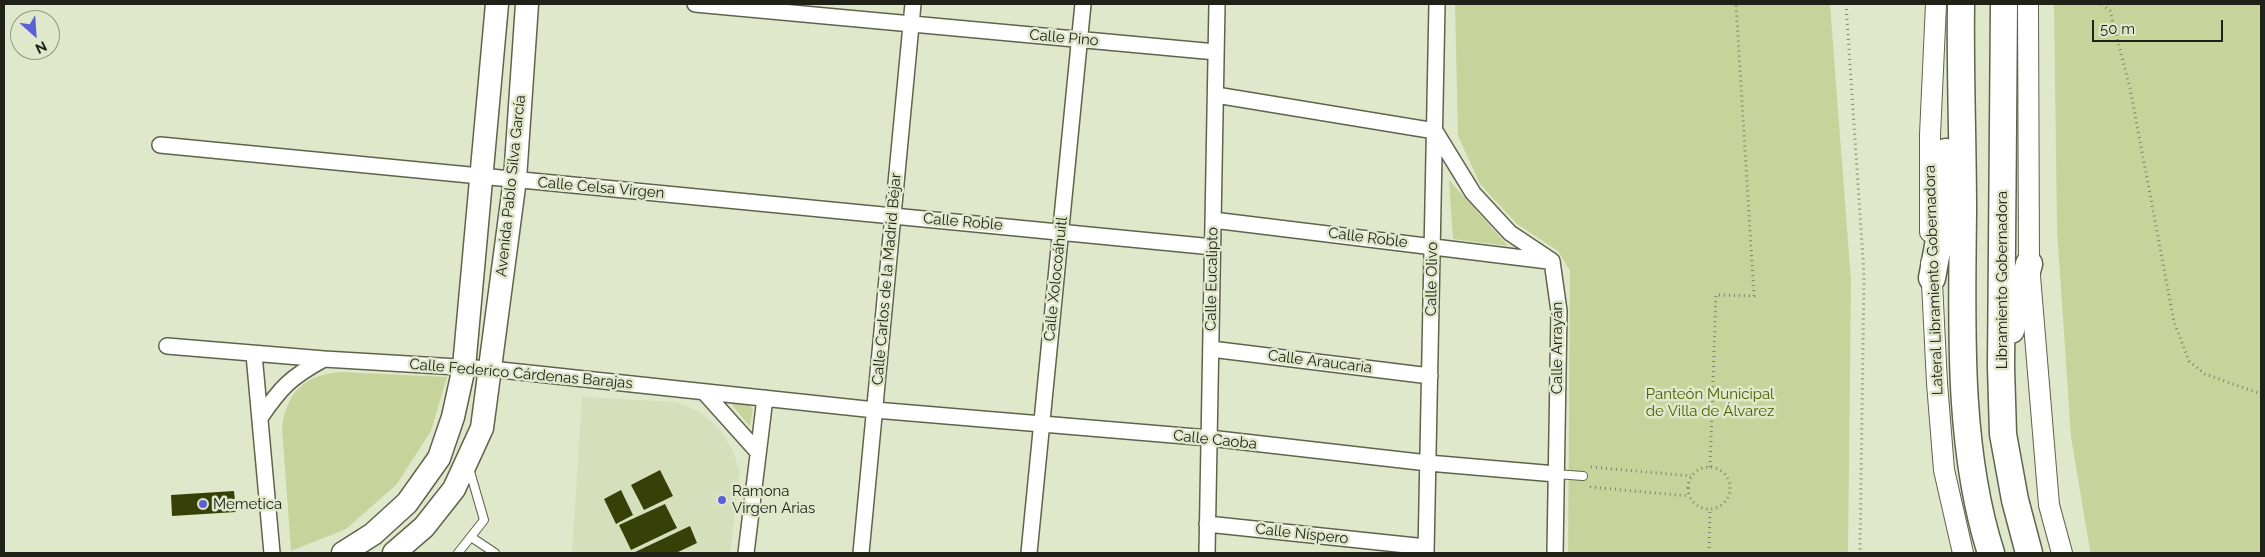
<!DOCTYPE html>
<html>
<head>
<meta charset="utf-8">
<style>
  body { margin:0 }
  #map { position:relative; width:2265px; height:557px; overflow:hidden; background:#e0e8cc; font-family:Raleway,sans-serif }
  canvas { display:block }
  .frame { position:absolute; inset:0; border:5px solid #202218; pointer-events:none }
  .north { position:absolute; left:10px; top:10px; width:50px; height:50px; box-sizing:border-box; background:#e0e8cc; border:1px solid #939984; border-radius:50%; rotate:154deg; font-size:14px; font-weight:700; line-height:20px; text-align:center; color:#202218 }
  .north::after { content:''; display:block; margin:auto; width:18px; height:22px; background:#5a61d8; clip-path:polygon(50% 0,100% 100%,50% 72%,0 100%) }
  .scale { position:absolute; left:2092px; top:20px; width:131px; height:22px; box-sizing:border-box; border:2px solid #202218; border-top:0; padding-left:6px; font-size:15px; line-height:18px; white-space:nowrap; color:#202218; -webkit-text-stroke:4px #e0e8cc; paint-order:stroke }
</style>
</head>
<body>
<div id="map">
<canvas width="2265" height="557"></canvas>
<div class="frame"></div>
<div class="north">N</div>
<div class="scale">50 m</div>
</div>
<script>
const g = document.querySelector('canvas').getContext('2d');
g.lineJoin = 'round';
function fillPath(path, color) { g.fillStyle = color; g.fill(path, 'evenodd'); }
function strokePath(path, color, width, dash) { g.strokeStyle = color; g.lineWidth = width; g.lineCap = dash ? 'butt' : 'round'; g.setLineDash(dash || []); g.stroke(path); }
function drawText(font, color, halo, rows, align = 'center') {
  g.font = font + ' Raleway,sans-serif'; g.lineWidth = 5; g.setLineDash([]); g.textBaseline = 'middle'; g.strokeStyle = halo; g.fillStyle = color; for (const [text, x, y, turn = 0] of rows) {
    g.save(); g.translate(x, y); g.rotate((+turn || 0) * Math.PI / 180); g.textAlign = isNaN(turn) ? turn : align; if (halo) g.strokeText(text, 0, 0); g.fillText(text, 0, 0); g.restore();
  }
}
fillPath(new Path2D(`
  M 582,397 L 676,402 L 700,412 L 719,428 L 732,448 L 740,472 L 730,553 L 572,553 Z`), '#d6dfbc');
fillPath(new Path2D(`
  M 1455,4 L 1830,4 L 1851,281 L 1848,553 L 1568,553 L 1570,271 L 1558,251 L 1517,224 L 1480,184 L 1458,136 Z
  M 2054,4 L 2261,4 L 2261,553 L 2091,553 L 2090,550 L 2071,437 L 2057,230 Z
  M 1449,180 L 1508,246 L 1453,239 Z
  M 341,372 L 447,377 L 431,431 L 397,484 L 346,529 L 291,551 L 282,427 C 287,391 305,375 341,372 Z
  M 729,401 L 749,404 L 753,409 L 750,427 Z`), '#c6d49c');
fillPath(new Path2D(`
  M 660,470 L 673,496 L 644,510 L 631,485 Z
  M 621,490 L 633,515 L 616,524 L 604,499 Z
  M 234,491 L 236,512 L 172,516 L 171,495 Z
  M 665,504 L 677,528 L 631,550 L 619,525 Z
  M 690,526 L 697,543 L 676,553 L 633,553 Z`), '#374107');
const lane = new Path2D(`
  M 1556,474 L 1583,476
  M 471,537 L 495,553
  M 458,553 L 484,520 L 469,468`);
const street = new Path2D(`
  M 695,4 L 1216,52
  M 1216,95 L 1435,131 L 1473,193 L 1510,233 L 1552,261 L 1559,311 L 1555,553
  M 160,145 L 1213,247
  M 1213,220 L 1548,261
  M 167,346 L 324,359 L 491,369 L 875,410 L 1209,438 L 1428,463 L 1556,474
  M 1211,349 L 1430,376
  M 254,354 L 272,553
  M 704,392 L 757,451
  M 260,418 C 281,387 291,377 324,359
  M 1207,524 L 1426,547
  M 746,553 L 765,398
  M 861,553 L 913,4
  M 1029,553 L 1083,4
  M 1207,553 L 1217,4
  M 1426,553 L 1437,4`);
const secondary = new Path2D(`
  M 2028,4 L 2029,264 L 2049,505 L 2062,553
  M 1930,232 L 1930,135 L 1936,4
  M 1931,263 L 1937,383 L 1944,470 L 1963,553`);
const primary = new Path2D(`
  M 343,553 L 373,534 L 407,503 L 439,458 L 453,417 L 464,367 L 497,4
  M 394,553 L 424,527 L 454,489 L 482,428 L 515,179 L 527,4`);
const highway = new Path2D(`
  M 1961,4 C 1960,73 1963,142 1963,212 C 1962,322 1957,447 1991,553
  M 2004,4 L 2001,367 L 2003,434 L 2015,500 L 2029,553
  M 1932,278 L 1942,224 L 1946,152
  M 2011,330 L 2029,264`);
strokePath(lane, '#5e644c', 10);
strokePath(street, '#5e644c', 18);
strokePath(secondary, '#5e644c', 22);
strokePath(primary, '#5e644c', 25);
strokePath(highway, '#5e644c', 29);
strokePath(new Path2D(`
  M 1846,4 L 1864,275 L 1860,553
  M 2102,4 L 2110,11 L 2130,88 L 2174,322 L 2189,361 L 2205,374 L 2261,394
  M1688 488a21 21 0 1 1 42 0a21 21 0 1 1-42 0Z
  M 1591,467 L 1691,476
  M 1710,467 L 1716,295 L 1754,296 L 1736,4
  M 1590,487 L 1689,496
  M 1709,553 L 1710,510`), '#7f8471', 3, [1, 4]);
strokePath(lane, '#fff', 8);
strokePath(street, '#fff', 15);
strokePath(secondary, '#fff', 20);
strokePath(primary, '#fff', 22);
strokePath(highway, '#fff', 26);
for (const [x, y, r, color] of [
  [722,500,5,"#5a61d8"],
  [203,504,5,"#5a61d8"]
]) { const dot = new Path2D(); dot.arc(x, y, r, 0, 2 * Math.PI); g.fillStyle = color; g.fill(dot); strokePath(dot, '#e0e8cc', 2); }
drawText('15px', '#202218', '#e0e8cc', [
  ["Calle Pino",1064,38,5],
  ["Avenida Pablo Silva García",511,186,-84],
  ["Calle Celsa Virgen",601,188,5],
  ["Calle Roble",963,222,5],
  ["Calle Roble",1368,238,7],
  ["Calle Carlos de la Madrid Béjar",887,279,-85],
  ["Calle Xolocoáhuitl",1056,279,-84],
  ["Calle Eucalipto",1212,279,-89],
  ["Calle Olivo",1432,279,-89],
  ["Lateral Libramiento Gobernadora",1934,280,-92],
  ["Libramiento Gobernadora",2002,280,-90],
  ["Calle Arrayán",1557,348,-90],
  ["Calle Araucaria",1320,362,7],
  ["Calle Federico Cárdenas Barajas",521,374,5],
  ["Calle Caoba",1215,440,6],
  ["Calle Níspero",1302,534,6]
]);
drawText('15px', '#4f5e00', '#e0e8cc', [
  ["Panteón Municipal",1710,394],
  ["de Villa de Álvarez",1710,411]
]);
drawText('15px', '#202218', '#e0e8cc', [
  ["Ramona",732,491],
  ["Virgen Arias",732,508],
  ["Memetica",213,504]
], 'left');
</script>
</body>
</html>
